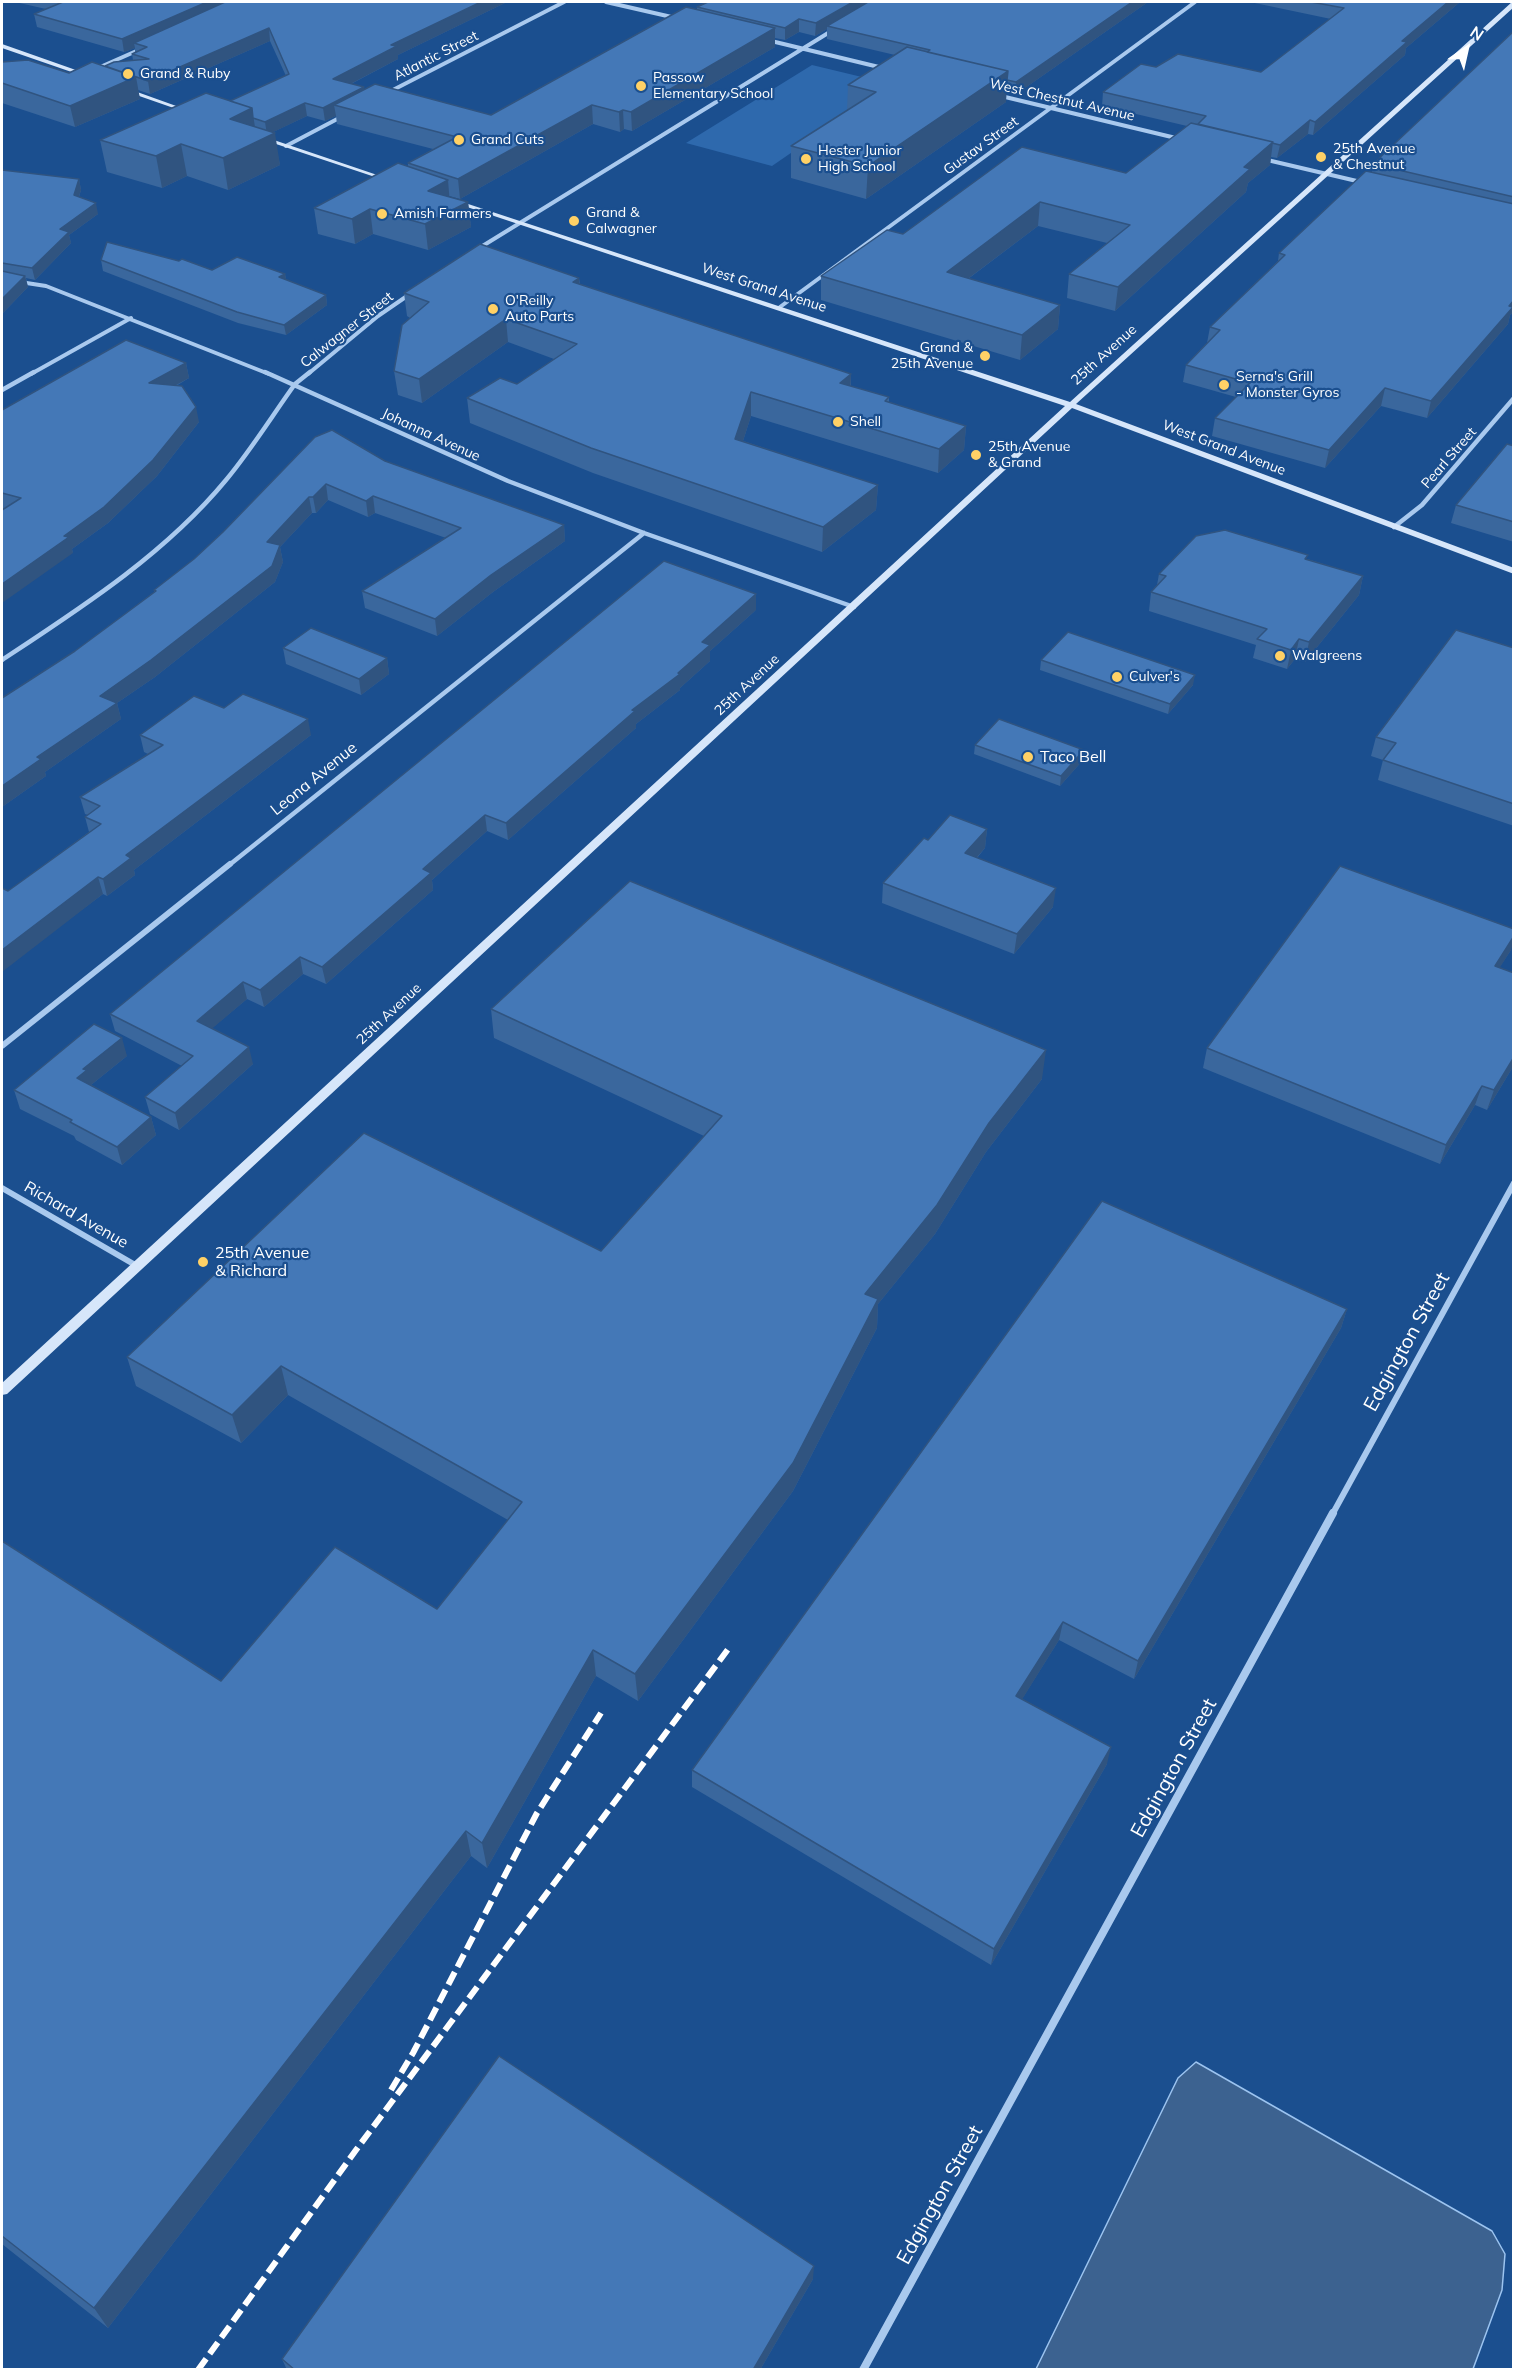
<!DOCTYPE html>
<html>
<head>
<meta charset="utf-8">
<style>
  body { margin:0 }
  #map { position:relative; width:1515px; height:2371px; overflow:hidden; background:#1b4f8f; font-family:Mulish,sans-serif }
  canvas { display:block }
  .frame { position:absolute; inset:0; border:3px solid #fff; pointer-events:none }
  .north { position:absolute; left:1437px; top:18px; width:60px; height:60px; -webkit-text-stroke:4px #1b4f8f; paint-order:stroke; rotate:34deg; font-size:16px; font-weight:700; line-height:24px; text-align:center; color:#fff }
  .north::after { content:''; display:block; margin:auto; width:21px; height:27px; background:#fff; clip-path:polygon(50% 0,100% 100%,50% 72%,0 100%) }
</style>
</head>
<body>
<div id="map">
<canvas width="1515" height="2371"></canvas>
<div class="frame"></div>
<div class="north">N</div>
</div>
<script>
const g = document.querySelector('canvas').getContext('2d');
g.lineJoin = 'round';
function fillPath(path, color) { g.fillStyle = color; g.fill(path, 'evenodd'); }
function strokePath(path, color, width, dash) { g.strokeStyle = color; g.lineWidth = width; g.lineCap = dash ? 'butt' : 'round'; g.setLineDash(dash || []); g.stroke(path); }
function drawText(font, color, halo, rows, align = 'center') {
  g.font = font + ' Mulish,sans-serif'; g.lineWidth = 4.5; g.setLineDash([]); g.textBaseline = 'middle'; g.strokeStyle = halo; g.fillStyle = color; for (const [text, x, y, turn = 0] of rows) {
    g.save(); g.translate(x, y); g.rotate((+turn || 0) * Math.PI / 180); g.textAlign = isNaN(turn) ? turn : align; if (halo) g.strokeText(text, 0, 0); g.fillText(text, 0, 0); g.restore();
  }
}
fillPath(new Path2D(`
  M 812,65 L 891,84 L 772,166 L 686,143 Z`), '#2e69ad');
const water = new Path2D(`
  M 1196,2062 L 1492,2231 L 1505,2254 L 1502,2290 L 1473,2369 L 1036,2369 L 1178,2078 Z`);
fillPath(water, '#3c6290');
strokePath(water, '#9cc4f0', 1.5);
strokePath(new Path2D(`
  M 606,2 L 676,18
  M 767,40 L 883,68
  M 98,68 L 141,49
  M 389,92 L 564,2
  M 1001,96 L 1180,139
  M 286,146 L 343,116
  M 1263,159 L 1361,182
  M 476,250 L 833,30
  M 20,282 L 46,286 L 269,374
  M 780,307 L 1195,2
  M 31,374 L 131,318
  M 308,374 L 378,316 L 410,294`), '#a9c9ee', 4);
strokePath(new Path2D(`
  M 265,372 L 508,481 L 644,533 L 854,607
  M 2,390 L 34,372
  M 1394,527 L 1422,505 L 1514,398
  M 2,660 C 81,608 165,554 226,480 C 251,450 272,416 295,384 L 310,372
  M 228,866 L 644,533`), '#a9c9ee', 4.5);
strokePath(new Path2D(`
  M 2,1046 L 230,864
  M 2,1188 L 137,1266
  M 1332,1515 L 1514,1183`), '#a9c9ee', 6);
strokePath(new Path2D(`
  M 863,2370 L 1333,1513`), '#a9c9ee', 8);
fillPath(new Path2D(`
  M 1512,2 L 1514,2 L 1514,7 L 1076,404 L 1514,568 L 1514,574 L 1072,408 L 7,1394 L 2,1395 L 2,1383 L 1065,406 L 452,202 L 452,200 L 456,200 L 1070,402 Z
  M 2,44 L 90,75 L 91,76 L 86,77 L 2,48 Z
  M 122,88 L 126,88 L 193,112 L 188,113 L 122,90 Z
  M 261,137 L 265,137 L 392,180 L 387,181 L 261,139 Z`), '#d6e6fa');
strokePath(new Path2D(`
  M 391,2090 L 413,2053 L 537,1813 L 601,1713
  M 198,2370 L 356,2150 L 729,1648`), '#fff', 6, [14, 6]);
fillPath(new Path2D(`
  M 15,2 L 507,2 L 398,55 L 398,59 L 351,84 L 364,87 L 364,90 L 491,115 L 697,10 L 697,7 L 1148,2 L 1015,95 L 1006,93 L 1006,102 L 866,199 L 791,178 L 791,146 L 847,110 L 848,85 L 895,55 L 827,39 L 827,29 L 815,36 L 799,32 L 785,40 L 775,38 L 775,47 L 632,131 L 624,129 L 620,132 L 593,124 L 460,199 L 449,196 L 450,197 L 468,202 L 471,227 L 428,250 L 373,234 L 355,244 L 318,234 L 314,208 L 408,167 L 408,163 L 433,149 L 337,124 L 336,116 L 325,121 L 307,116 L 273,132 L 280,165 L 228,190 L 187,176 L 162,188 L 107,172 L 100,140 L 230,101 L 286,76 L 270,41 L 150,94 L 138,90 L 140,99 L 75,127 L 2,103 L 2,62 L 69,73 L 105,67 L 133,60 L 132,54 L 135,52 L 135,48 L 124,52 L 37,27 L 34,14 L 46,9 Z
  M 1250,2 L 1460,2 L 1406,48 L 1405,55 L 1313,135 L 1308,134 L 1277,158 L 1271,157 L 1270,165 L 1248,183 L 1246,192 L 1115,311 L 1067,298 L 1069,274 L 1107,243 L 1038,226 L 968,279 L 1060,305 L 1058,329 L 1020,360 L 821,300 L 821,276 L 903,234 L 1126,173 L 1187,126 L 1102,106 L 1103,92 L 1156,67 L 1261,72 L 1331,19 Z
  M 1514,31 L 1514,312 L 1510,315 L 1508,324 L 1427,418 L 1381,406 L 1325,468 L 1212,436 L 1215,418 L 1236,397 L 1183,382 L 1186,365 L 1207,343 L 1210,327 L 1278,261 L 1279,253 L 1372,172 L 1373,164 Z
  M 2,170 L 79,179 L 81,190 L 79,197 L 98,214 L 69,235 L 71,243 L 35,280 L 26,278 L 28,287 L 2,314 Z
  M 101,260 L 212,270 L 285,274 L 286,280 L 326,295 L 327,305 L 286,335 L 238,323 L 103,271 Z
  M 579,278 L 580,284 L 851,374 L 851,386 L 889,397 L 889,402 L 966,426 L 964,450 L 938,473 L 751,416 L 743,441 L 878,485 L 876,510 L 822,552 L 593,473 L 470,423 L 467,398 L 517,384 L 554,359 L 508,342 L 422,403 L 398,395 L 394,371 L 410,318 L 407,316 L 404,293 Z
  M 186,363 L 189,378 L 176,386 L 199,422 L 157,476 L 108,523 L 72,549 L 73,553 L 4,509 L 2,508 L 2,410 Z
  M 315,437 L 385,461 L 564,525 L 565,541 L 493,592 L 437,636 L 365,608 L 362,591 L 446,538 L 375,513 L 368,517 L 328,500 L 316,513 L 312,513 L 280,547 L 283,562 L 275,582 L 155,677 L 117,703 L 121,719 L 45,772 L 46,776 L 2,807 L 2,698 L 75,651 L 154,592 L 154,590 L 194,559 L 223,532 Z
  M 1514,446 L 1514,542 L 1451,523 L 1456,505 Z
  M 1307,559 L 1363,576 L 1359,595 L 1305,662 L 1295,659 L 1287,669 L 1253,658 L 1256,645 L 1149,611 L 1151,592 L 1157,585 L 1159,574 Z
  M 756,610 L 710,651 L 710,661 L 680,688 L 680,690 L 636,724 L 636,728 L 508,840 L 487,831 L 432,880 L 433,890 L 326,984 L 303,974 L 264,1007 L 247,999 L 212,1028 L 253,1064 L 179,1130 L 150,1114 L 145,1097 L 182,1066 L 115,1031 L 110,1014 Z
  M 283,648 L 387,658 L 389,674 L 361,695 L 286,664 Z
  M 1514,648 L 1514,826 L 1378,780 L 1383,760 L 1371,756 L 1376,737 Z
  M 1041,660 L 1193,685 L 1168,714 L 1040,670 Z
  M 224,708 L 311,735 L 134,870 L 135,875 L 107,896 L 103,894 L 44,938 L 8,891 L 89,832 L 85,817 L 88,815 L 85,814 L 80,797 L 148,754 L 144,752 L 140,735 Z
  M 975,745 L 1084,750 L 1083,760 L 1060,786 L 974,754 Z
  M 987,829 L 985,848 L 977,858 L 1053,907 L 1014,954 L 882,903 L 883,883 L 928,840 Z
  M 1511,950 L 1499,968 L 1514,1065 L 1487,1110 L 1475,1105 L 1440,1164 L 1203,1068 L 1207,1048 Z
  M 491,1009 L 1042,1079 L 986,1152 L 935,1234 L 878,1304 L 877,1328 L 793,1491 L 638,1701 L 596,1676 L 487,1868 L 471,1856 L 108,2328 L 2,2244 L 2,1541 L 221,1681 L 437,1609 L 508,1520 L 288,1395 L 241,1443 L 136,1386 L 127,1357 L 601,1251 L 704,1136 L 494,1038 Z
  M 127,1056 L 91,1085 L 151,1117 L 156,1135 L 122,1165 L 76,1140 L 74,1136 L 20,1109 L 14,1090 Z
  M 1347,1309 L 1341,1328 L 1134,1679 L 1059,1640 L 1022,1699 L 1107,1764 L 991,1965 L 692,1787 L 692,1770 Z
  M 813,2279 L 760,2370 L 287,2370 L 282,2359 Z`), '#3a679d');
fillPath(new Path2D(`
  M 207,2 L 237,2 L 134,43 L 135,48 L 124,52 L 122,39 Z
  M 481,2 L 507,2 L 398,55 L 398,59 L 335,92 L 333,79 L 391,45 Z
  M 853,2 L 875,2 L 827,26 L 827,29 L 815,36 L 816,23 Z
  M 1132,2 L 1148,2 L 1015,95 L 1016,82 Z
  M 1448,2 L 1460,2 L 1406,48 L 1405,55 L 1313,135 L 1315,122 L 1402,41 Z
  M 799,19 L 799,32 L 785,40 L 785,28 Z
  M 269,28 L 270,41 L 150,94 L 148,81 Z
  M 775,28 L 775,47 L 632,131 L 631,112 Z
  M 1008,71 L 1006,102 L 866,199 L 868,166 Z
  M 136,77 L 140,99 L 75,127 L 70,106 Z
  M 364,87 L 365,100 L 334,105 L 336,116 L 325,121 L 323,108 Z
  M 305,103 L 307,116 L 267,135 L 265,122 Z
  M 592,105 L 593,124 L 460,199 L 458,179 Z
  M 252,108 L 257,140 L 230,119 Z
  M 623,110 L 624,129 L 620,132 L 619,112 Z
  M 1310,120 L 1308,134 L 1277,158 L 1280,145 Z
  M 275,133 L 280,165 L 228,190 L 223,158 Z
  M 1273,142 L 1270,165 L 1248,183 L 1246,192 L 1115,311 L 1118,287 L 1244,167 Z
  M 181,144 L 187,176 L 162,188 L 156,156 Z
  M 79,179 L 81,190 L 76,206 L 74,195 Z
  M 448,180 L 450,205 L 428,191 Z
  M 468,202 L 471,227 L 428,250 L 425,224 Z
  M 1040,202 L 1038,226 L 945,296 L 947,272 Z
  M 96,203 L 98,214 L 69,235 L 71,243 L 35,280 L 32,268 L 60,229 Z
  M 370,209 L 373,234 L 355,244 L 352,219 Z
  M 285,274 L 287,284 L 279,277 Z
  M 25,276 L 28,287 L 2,314 L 2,299 Z
  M 579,278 L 581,302 L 573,282 Z
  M 326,295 L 327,305 L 286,335 L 284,325 Z
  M 1514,300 L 1514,312 L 1510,315 L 1508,324 L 1427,418 L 1431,401 Z
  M 1060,305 L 1058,329 L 1020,360 L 1022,335 Z
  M 506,319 L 508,342 L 422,403 L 419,379 Z
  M 186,363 L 189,378 L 152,398 L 149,383 Z
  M 851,374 L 850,399 L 840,383 Z
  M 1385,388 L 1381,406 L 1325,468 L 1329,450 Z
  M 751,392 L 751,416 L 736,463 L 735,439 Z
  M 196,407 L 199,422 L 157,476 L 108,523 L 72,549 L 73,553 L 2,603 L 2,584 L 64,536 Z
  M 966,426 L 964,450 L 938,473 L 939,449 Z
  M 326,484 L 328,500 L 316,513 L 313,497 Z
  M 878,485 L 876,510 L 822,552 L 823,527 Z
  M 373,496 L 375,513 L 368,517 L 366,501 Z
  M 309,497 L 312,513 L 280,547 L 283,562 L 275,582 L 155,677 L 117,703 L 121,719 L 45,772 L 46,776 L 2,807 L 2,786 L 267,542 Z
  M 564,525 L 565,541 L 493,592 L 437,636 L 435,619 L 491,575 Z
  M 1363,576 L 1359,595 L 1305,662 L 1309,642 Z
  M 756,594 L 756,610 L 710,651 L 710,661 L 680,688 L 680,690 L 636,724 L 636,728 L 508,840 L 506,823 L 632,710 L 678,673 L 702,642 Z
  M 1299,639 L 1295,659 L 1287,669 L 1291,650 Z
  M 387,658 L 389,674 L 361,695 L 359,679 Z
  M 1195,675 L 1193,685 L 1168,714 L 1170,704 Z
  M 308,719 L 311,735 L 134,870 L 135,875 L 107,896 L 103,879 L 126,855 Z
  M 1084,750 L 1083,760 L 1060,786 L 1061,776 Z
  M 485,815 L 487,831 L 432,880 L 433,890 L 326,984 L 322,967 L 423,869 Z
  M 987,829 L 985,848 L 963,873 L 965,853 Z
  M 98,877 L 103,894 L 2,972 L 2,950 Z
  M 1056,888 L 1053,907 L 1014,954 L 1017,934 Z
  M 1514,936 L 1514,941 L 1511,950 L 1488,986 L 1495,966 Z
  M 300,957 L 303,974 L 264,1007 L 260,990 Z
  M 243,982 L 247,999 L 201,1038 L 197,1021 Z
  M 122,1038 L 127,1056 L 91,1085 L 92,1088 L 77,1078 L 83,1069 Z
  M 249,1047 L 253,1064 L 179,1130 L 175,1113 Z
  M 1046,1050 L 1042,1079 L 986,1152 L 935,1234 L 878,1304 L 877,1328 L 793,1491 L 638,1701 L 635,1674 L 865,1294 L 989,1123 Z
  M 1514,1057 L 1514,1065 L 1487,1110 L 1494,1090 Z
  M 1482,1086 L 1475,1105 L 1440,1164 L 1446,1145 Z
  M 151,1117 L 156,1135 L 122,1165 L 117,1147 Z
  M 1347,1309 L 1341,1328 L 1134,1679 L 1138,1661 Z
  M 281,1366 L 288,1395 L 241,1443 L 232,1415 Z
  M 1063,1622 L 1059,1640 L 1013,1714 L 1016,1696 Z
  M 593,1650 L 596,1676 L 487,1868 L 482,1843 Z
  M 1111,1747 L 1107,1764 L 991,1965 L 994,1949 Z
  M 466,1831 L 471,1856 L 108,2328 L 94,2308 Z
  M 814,2266 L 813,2279 L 760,2370 L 753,2370 Z`), '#305480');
const building = new Path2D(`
  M 60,2 L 207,2 L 122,39 L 34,14 L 63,2 Z
  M 225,2 L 481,2 L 391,45 L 397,46 L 333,79 L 364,87 L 323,108 L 305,103 L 265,122 L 253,118 L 252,108 L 230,101 L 289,74 L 269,28 L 148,81 L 105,66 L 114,62 L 149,59 L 132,54 L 147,47 L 134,43 Z
  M 708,2 L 853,2 L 816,23 L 799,19 L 785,28 L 697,7 Z
  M 868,2 L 1132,2 L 1016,82 L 1007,80 L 1008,71 L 927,52 L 930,50 L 827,26 Z
  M 1311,2 L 1448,2 L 1402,41 L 1407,42 L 1315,122 L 1310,120 L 1280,145 L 1272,143 L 1273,142 L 1198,124 L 1206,116 L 1103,92 L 1141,64 L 1156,67 L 1178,54 L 1261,72 L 1344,8 Z
  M 686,7 L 775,28 L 631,112 L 623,110 L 619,112 L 592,105 L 458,179 L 408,163 L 457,137 L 334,105 L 375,84 L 491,115 Z
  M 1514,31 L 1514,197 L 1373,164 Z
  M 907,47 L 1008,71 L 868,166 L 791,146 L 876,92 L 848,85 Z
  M 28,60 L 69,73 L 92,62 L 136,77 L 70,106 L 2,83 L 2,62 Z
  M 206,93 L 252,108 L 230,119 L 275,133 L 223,158 L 181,144 L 156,156 L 100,140 Z
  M 1191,123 L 1273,142 L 1244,167 L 1250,169 L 1118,287 L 1069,274 L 1130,225 L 1040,202 L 947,272 L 1060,305 L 1022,335 L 821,276 L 887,230 L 903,234 L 1022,147 L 1126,173 Z
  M 398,163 L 448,180 L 428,191 L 468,202 L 425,224 L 370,209 L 352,219 L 314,208 Z
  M 2,170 L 79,179 L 74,195 L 96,203 L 60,229 L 69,232 L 32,268 L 2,263 Z
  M 1366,171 L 1514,204 L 1514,300 L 1509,306 L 1513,307 L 1431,401 L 1385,388 L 1329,450 L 1215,418 L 1250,383 L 1186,365 L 1220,330 L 1210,327 L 1285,255 L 1279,253 Z
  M 107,242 L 179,261 L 182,259 L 212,270 L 237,257 L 285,274 L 279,277 L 326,295 L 284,325 L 237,312 L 101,260 Z
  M 480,244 L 579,278 L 573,282 L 851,374 L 840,383 L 889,397 L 885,401 L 966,426 L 939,449 L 751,392 L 735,439 L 878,485 L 823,527 L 591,448 L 467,398 L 500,378 L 517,384 L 577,344 L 506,319 L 419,379 L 394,371 L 402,325 L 429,302 L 404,293 Z
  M 2,271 L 25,276 L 2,299 Z
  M 126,340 L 186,363 L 149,383 L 182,386 L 196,407 L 153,460 L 104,507 L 64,536 L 69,537 L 2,584 L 2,510 L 21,498 L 2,493 L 2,410 Z
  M 332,430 L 385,461 L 564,525 L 491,575 L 435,619 L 362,591 L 461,528 L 373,496 L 366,501 L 326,484 L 313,497 L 309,497 L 267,542 L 280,545 L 272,566 L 151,660 L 100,696 L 117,703 L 37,757 L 41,759 L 2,786 L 2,698 L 75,651 L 156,591 L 154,590 L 194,559 L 223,532 L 315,437 Z
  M 1507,444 L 1514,446 L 1514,522 L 1456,505 Z
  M 1225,530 L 1308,555 L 1305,559 L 1363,576 L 1309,642 L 1299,639 L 1291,650 L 1257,639 L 1267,629 L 1151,592 L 1166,576 L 1159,574 L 1196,536 Z
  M 664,561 L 756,594 L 702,642 L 710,645 L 678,673 L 680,674 L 632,710 L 635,711 L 506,823 L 485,815 L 423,869 L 431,873 L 322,967 L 300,957 L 260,990 L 243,982 L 197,1021 L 249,1047 L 175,1113 L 145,1097 L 193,1056 L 110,1014 Z
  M 311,628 L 387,658 L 359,679 L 283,648 Z
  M 1456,630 L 1514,648 L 1514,804 L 1383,760 L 1396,743 L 1376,737 Z
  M 1068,632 L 1195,675 L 1170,704 L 1041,660 Z
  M 243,694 L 308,719 L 126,855 L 131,858 L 103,879 L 98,877 L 2,950 L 2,888 L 8,891 L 101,824 L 85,817 L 100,806 L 80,797 L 163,745 L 140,735 L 194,696 L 224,708 Z
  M 999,719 L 1084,750 L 1061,776 L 975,745 Z
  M 950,815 L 987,829 L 965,853 L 1056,888 L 1017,934 L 883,883 L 924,838 L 928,840 Z
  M 1340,866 L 1514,929 L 1514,936 L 1495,966 L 1514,973 L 1514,1057 L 1494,1090 L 1482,1086 L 1446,1145 L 1207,1048 Z
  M 630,881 L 1046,1050 L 989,1123 L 937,1205 L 865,1294 L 878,1299 L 793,1463 L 635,1674 L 593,1650 L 482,1843 L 466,1831 L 94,2308 L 2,2236 L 2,1541 L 221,1681 L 335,1547 L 437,1609 L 522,1502 L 281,1366 L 232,1415 L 127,1357 L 364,1133 L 601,1251 L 722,1116 L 491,1009 Z
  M 94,1024 L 122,1038 L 83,1069 L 87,1070 L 77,1078 L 151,1117 L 117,1147 L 70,1122 L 72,1120 L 14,1090 Z
  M 1102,1201 L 1347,1309 L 1138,1661 L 1063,1622 L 1016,1696 L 1111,1747 L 994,1949 L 692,1770 Z
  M 499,2056 L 814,2266 L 753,2370 L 295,2370 L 282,2359 Z`);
fillPath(building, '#4478b7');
strokePath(building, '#305480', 1.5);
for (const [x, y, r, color] of [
  [128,74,6,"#ffd166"],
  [641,86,6,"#ffd166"],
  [459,140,6,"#ffd166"],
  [1321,157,6,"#ffd166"],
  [806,159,6,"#ffd166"],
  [382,214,6,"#ffd166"],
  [574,221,6,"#ffd166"],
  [493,309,6,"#ffd166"],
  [985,356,6,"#ffd166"],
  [1224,385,6,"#ffd166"],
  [838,422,6,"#ffd166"],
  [976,455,6,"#ffd166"],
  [1280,656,6,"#ffd166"],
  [1117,677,6,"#ffd166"],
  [1028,757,6,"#ffd166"],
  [203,1262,6,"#ffd166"]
]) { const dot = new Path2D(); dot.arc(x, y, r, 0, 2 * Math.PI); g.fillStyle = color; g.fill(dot); strokePath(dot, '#1b4f8f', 2); }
drawText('14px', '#fff', '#1b4f8f', [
  ["Atlantic Street",436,56,-27],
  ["West Chestnut Avenue",1062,100,13],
  ["Gustav Street",981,146,-36],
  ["West Grand Avenue",764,288,18],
  ["Calwagner Street",347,330,-38],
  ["25th Avenue",1104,355,-42],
  ["Johanna Avenue",431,435,25],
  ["West Grand Avenue",1224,448,21],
  ["Pearl Street",1449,458,-49],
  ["25th Avenue",747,685,-43],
  ["25th Avenue",389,1014,-43]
]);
drawText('14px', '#fff', '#1b4f8f', [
  ["Grand & Ruby",140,74],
  ["Passow",653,78],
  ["Elementary School",653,94],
  ["Grand Cuts",471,140],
  ["25th Avenue",1333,149],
  ["& Chestnut",1333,165],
  ["Hester Junior",818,151],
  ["High School",818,167],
  ["Grand &",586,213],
  ["Calwagner",586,229],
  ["Amish Farmers",394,214],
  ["O'Reilly",505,301],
  ["Auto Parts",505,317],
  ["Grand &",973,348,"right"],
  ["25th Avenue",973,364,"right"],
  ["Serna's Grill",1236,377],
  ["- Monster Gyros",1236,393],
  ["Shell",850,422],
  ["25th Avenue",988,447],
  ["& Grand",988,463],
  ["Walgreens",1292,656],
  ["Culver's",1129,677]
], 'left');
drawText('16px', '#fff', '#1b4f8f', [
  ["Taco Bell",1040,757],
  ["25th Avenue",215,1253],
  ["& Richard",215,1271]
], 'left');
drawText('16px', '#fff', '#1b4f8f', [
  ["Leona Avenue",314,779,-39],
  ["Richard Avenue",76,1215,30]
]);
drawText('20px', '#fff', '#1b4f8f', [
  ["Edgington Street",1407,1342,-61],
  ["Edgington Street",1174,1768,-61],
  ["Edgington Street",940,2195,-61]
]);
</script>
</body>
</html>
